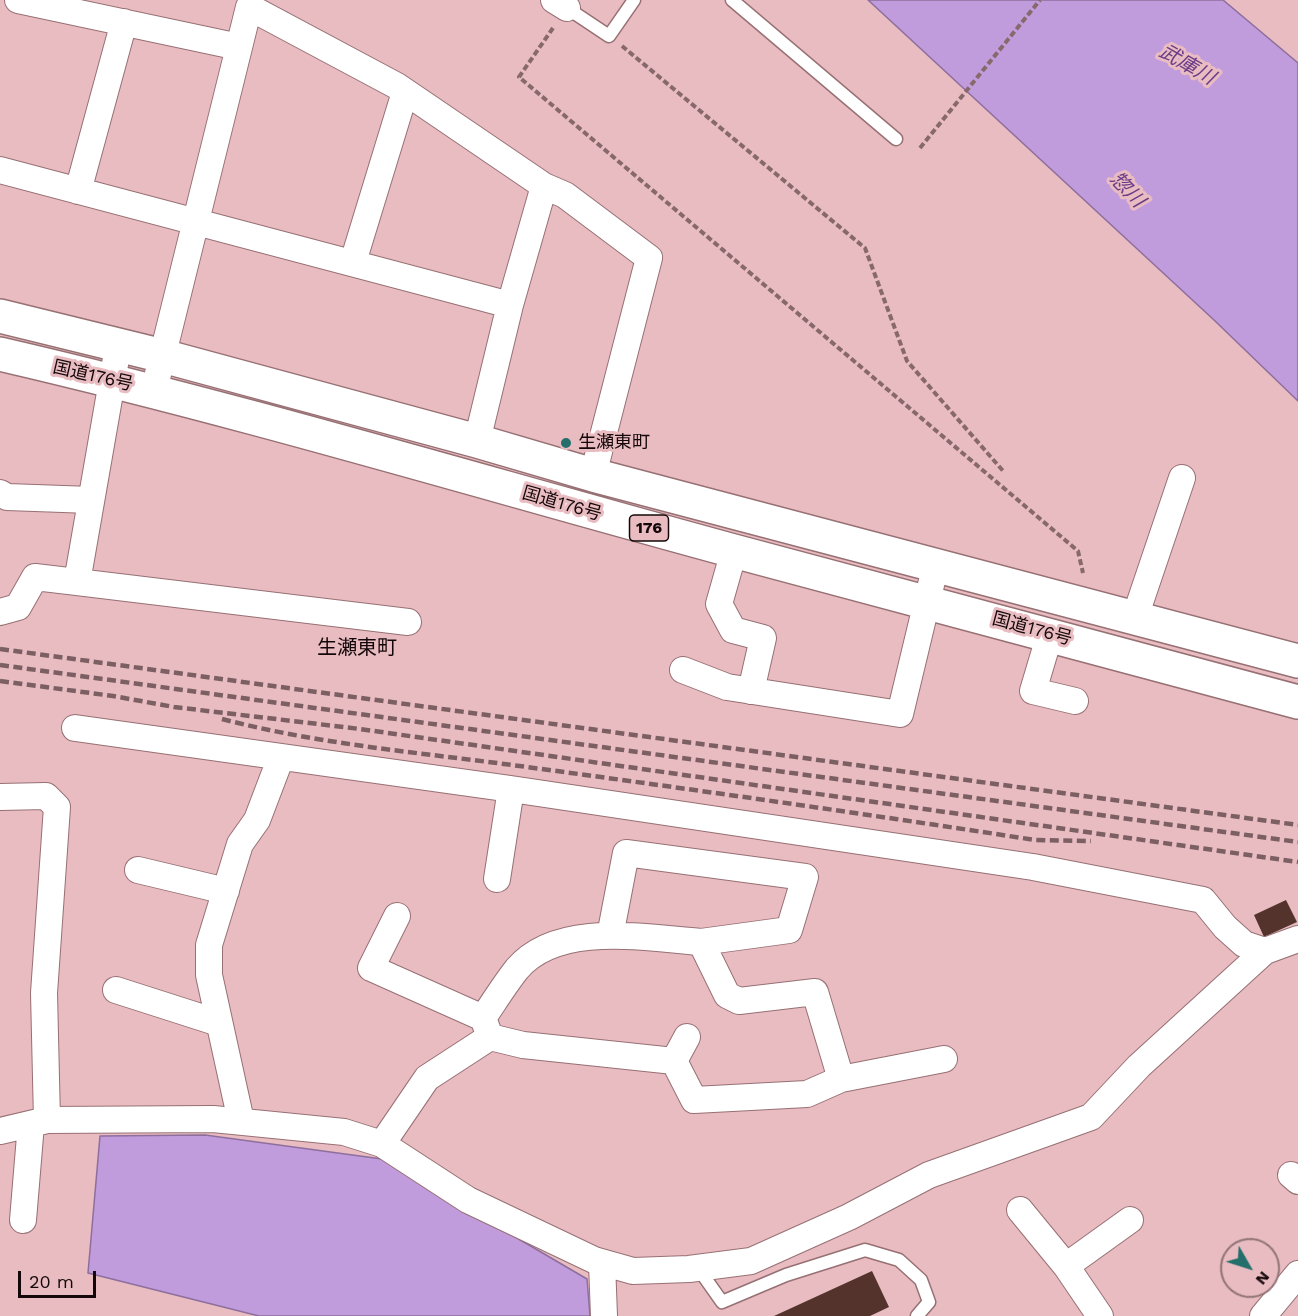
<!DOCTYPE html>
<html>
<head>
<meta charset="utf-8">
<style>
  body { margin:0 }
  #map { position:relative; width:1298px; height:1316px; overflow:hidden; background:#e8bcc1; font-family:"Work Sans",sans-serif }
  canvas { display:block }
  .north { position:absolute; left:1220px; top:1238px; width:60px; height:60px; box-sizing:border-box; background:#e8bcc1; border:2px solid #937477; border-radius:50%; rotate:129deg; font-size:16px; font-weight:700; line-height:24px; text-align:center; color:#140709 }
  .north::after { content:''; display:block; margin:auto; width:21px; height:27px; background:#246f6b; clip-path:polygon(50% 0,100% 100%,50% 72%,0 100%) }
  .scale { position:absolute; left:18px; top:1271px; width:78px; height:27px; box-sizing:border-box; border:3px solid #140709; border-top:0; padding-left:8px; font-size:18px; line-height:21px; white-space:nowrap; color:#140709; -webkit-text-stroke:4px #e8bcc1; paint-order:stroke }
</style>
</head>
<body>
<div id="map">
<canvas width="1298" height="1316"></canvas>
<div class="north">N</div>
<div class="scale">20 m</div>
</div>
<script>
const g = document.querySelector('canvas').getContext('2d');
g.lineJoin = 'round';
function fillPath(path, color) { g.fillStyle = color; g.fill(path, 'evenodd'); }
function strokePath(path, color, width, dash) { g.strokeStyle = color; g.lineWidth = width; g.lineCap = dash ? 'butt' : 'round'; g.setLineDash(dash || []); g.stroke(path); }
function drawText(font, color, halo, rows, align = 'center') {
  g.font = font + ' "Work Sans","Noto Sans JP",sans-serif'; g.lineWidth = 6; g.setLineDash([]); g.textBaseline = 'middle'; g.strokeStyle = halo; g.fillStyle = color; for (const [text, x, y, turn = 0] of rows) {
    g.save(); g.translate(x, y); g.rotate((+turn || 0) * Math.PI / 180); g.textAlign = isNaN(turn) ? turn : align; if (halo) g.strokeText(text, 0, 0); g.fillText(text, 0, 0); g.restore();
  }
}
const water = new Path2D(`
  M 868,0 L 1223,0 L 1298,63 L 1298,401 L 1214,320 Z
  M 205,1135 L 382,1159 L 587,1279 L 590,1316 L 259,1316 L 88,1273 L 100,1136 Z`);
fillPath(water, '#c19cdc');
strokePath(water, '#8d6f9d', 1.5);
fillPath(new Path2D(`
  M 1286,900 L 1297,922 L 1264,937 L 1254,915 Z
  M 872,1271 L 889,1307 L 870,1316 L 774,1316 Z`), '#54332d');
const service = new Path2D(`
  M 732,0 L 896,139
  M 567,8 L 609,36 L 634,0
  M 698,1268 L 722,1302 L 786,1275 L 865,1250 L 899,1260 L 921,1280 L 929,1302 L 917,1316`);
const minor = new Path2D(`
  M 18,0 L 239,47
  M 554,0 L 567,8
  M 0,170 L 510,305
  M 544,186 L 565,195 L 649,258 L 593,475
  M 78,191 L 124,22
  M 353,262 L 405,92
  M 118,347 L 77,582 L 408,622
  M 154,390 L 249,7 L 397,86 L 544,186 L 510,305 L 477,441
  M 0,493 L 7,497 L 91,500
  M 734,551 L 719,604 L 733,630 L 763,638 L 751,691
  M 0,612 L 18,607 L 35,577 L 77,582
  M 1135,617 L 1182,478
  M 1050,634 L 1033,691 L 1075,701
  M 683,670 L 727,687 L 900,714 L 936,564
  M 75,728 L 511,789 L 1033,867 L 1203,900 L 1225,927 L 1244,944 L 1265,951
  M 0,797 L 46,796 L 57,807 L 44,993 L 47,1120
  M 138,870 L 226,891
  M 497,879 L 511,789
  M 397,916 L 371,968 L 483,1018 L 489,1034
  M 610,936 L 626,853 L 805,877 L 789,930 L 701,942
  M 116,990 L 219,1023
  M 674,1061 L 687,1037
  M 841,1079 L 944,1059
  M 241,1121 L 209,975 L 209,945 L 240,844 L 257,820 L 281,757
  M 0,1131 L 47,1120 L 213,1119 L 344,1132 L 382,1144 L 468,1200 L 594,1260 L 633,1271 L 689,1269 L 751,1261 L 849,1217 L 929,1175 L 1091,1117 L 1139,1066 L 1265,951 L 1298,939
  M 382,1144 L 427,1078 L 490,1037 L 523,1045 L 674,1061 L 694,1100 L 807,1094 L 841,1079 L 815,992 L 739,1001 L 727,995 L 701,942 C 646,938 558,921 517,969 C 505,984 494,1002 483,1018
  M 1291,1175 L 1298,1181
  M 1020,1210 L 1066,1266 L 1100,1316
  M 23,1220 L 31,1124
  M 602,1263 L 604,1316
  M 1066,1266 L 1130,1220
  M 1263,1316 L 1298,1274`);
const trunk = new Path2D(`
  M 0,316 L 163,356 L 477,441 L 593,475 L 1298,661
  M 0,354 C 246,411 487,484 730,550 C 919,602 1109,650 1298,702`);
strokePath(service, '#977074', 15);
strokePath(minor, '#977074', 28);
strokePath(trunk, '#977074', 36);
strokePath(new Path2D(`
  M 553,28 L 519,77 L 1078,551 L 1083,573
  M 622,46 L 865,248 L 907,361 L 1004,472
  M 920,148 L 1040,0`), '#87696c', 4, [6, 3]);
strokePath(service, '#fff', 12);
strokePath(minor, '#fff', 26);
strokePath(trunk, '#fff', 33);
strokePath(new Path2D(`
  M 0,649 L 1298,825
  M 0,665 L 1298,842
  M 0,681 L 113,696 L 174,707 L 360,729 L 1298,862
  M 222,719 C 322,745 425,753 527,767 C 697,790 866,814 1035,840 L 1091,841`), '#7b5f62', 4.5, [9, 4.5]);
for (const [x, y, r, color] of [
  [566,443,6,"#246f6b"]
]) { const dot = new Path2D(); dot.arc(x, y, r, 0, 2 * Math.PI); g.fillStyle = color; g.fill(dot); strokePath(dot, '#e8bcc1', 2); }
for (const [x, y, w] of [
  [649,528,39]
]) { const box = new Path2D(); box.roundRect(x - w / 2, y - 13, w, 26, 4.5); g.fillStyle = '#e8bcc1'; g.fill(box); strokePath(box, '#140709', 1.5); }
drawText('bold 16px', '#140709', null, [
  ["176",649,528]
]);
drawText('18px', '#140709', '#e8bcc1', [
  ["国道176号",93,376,13],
  ["国道176号",562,504,16],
  ["国道176号",1032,629,15]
]);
drawText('18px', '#140709', '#e8bcc1', [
  ["生瀬東町",578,443]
], 'left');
drawText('italic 20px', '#6a3b87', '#e8bcc1', [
  ["武庫川",1187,65,30],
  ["惣川",1127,190,46]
]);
drawText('20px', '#140709', '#e8bcc1', [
  ["生瀬東町",357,648]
]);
</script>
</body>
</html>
